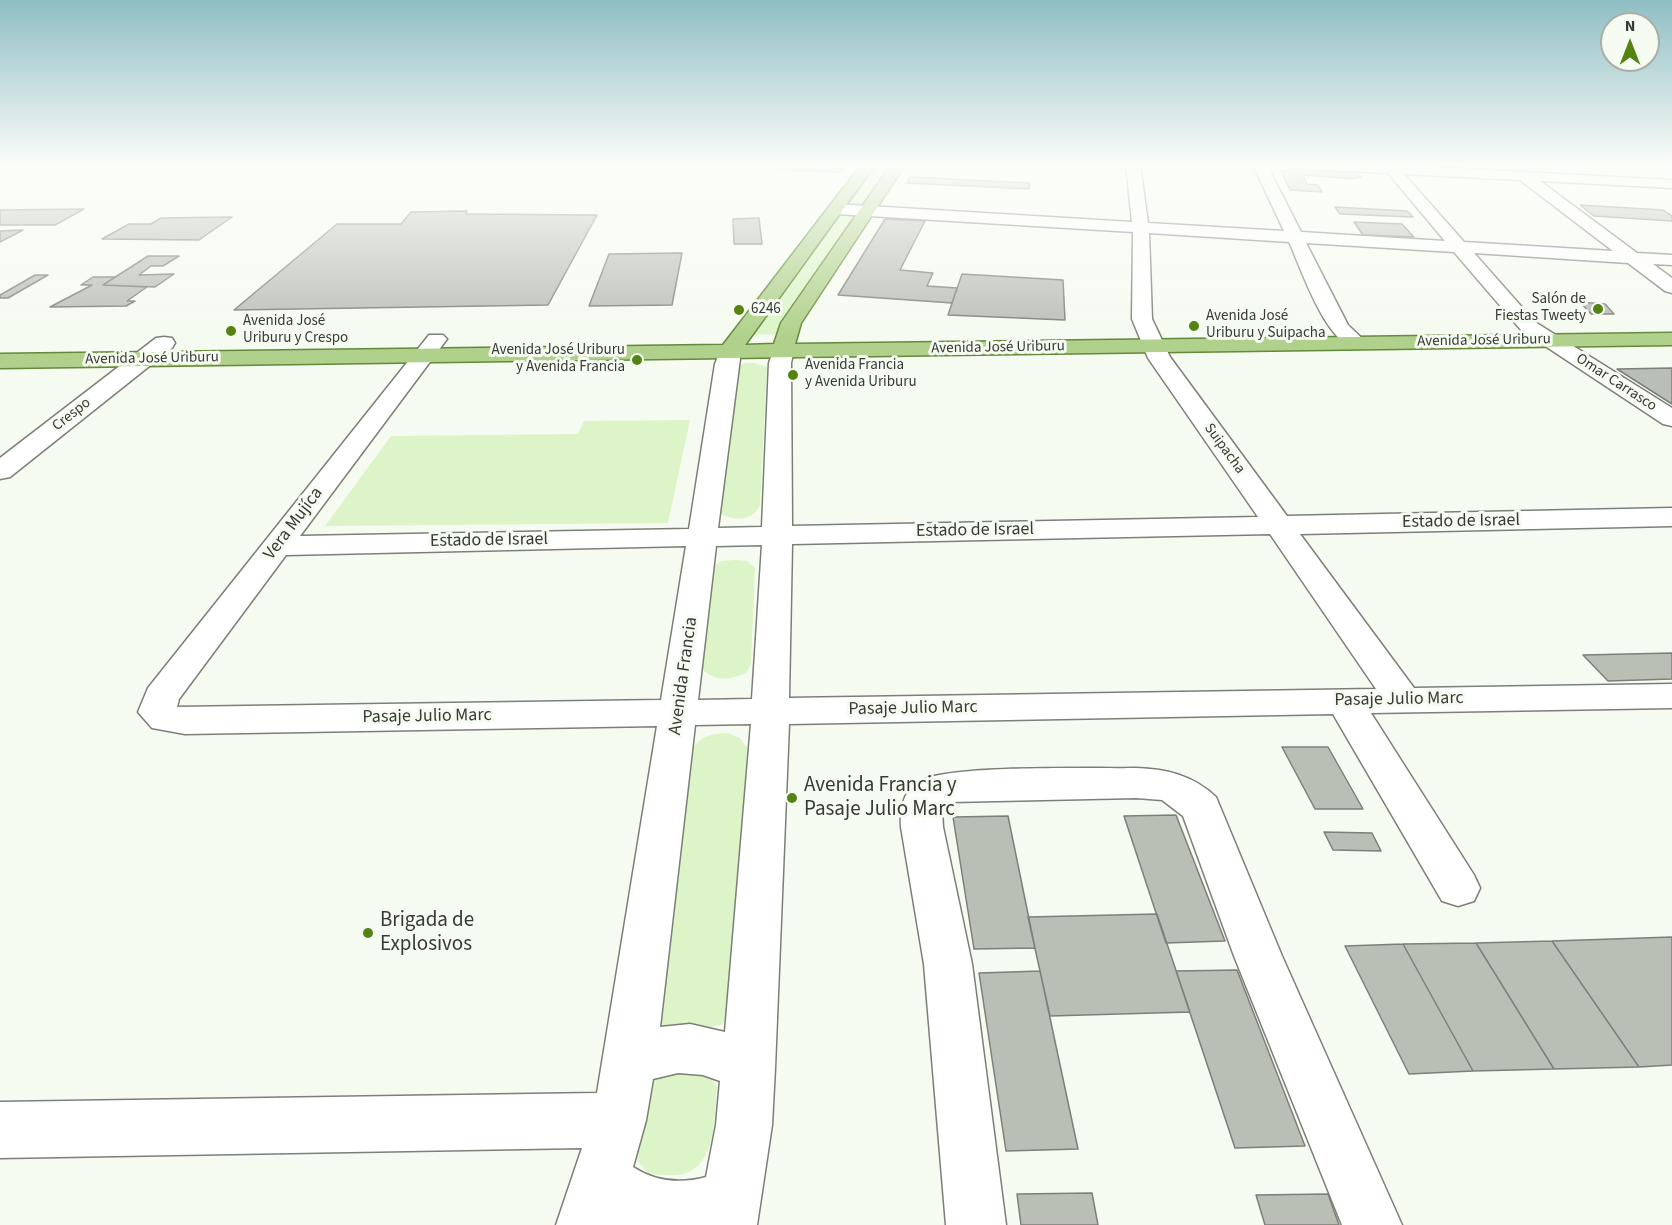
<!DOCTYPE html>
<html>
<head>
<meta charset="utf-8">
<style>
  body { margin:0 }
  #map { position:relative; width:1672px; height:1225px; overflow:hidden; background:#f6fbf1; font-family:"Source Sans 3",sans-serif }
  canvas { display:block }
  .north { position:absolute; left:1600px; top:12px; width:60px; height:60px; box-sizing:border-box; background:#f6fbf1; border:2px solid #aaaea6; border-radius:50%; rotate:0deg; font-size:16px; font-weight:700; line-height:24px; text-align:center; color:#383a36 }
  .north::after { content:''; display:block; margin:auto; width:21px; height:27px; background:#558313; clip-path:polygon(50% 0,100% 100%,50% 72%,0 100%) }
</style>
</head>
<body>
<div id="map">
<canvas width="1672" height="1225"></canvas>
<div class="north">N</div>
</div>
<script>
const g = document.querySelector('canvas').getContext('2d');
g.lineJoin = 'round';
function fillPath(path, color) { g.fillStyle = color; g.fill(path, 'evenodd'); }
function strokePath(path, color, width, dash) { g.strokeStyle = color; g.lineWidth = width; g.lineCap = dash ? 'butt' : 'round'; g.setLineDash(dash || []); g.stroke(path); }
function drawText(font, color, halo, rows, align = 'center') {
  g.font = font + ' "Source Sans 3",sans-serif'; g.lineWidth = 6; g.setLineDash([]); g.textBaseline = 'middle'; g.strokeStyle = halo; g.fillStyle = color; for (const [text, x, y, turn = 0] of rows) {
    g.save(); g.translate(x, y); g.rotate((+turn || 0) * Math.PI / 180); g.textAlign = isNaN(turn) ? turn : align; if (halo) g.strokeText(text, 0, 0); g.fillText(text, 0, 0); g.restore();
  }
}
fillPath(new Path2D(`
  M 868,165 L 898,165 L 786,334 L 740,335 Z
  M 745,363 L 754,363 L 767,367 L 760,505 C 753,522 733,521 719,513 L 739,365 Z
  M 690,420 L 668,523 L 325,526 L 391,436 L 578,434 L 584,421 Z
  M 736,560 L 747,561 L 755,568 L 751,664 L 746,673 C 729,680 717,682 703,670 L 703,658 L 713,567 L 721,561 Z
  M 727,733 L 740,738 L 747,748 L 730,1005 L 723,1024 L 702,1029 L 664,1030 L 661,1020 L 692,749 C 702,735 712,734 727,733 Z
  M 683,1070 L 708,1075 L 717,1086 C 714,1116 717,1173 676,1175 C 667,1176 657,1174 648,1174 L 633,1154 L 647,1087 L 657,1074 Z`), '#dcf4c7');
const building = new Path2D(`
  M 777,165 L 847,165 L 841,172 L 774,169 Z
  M 1291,169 L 1356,173 L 1361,177 L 1352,179 L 1307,175 L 1303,176 L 1307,184 L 1318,185 L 1322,192 L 1290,190 L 1281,171 Z
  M 910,177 L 1030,183 L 1029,189 L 907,183 Z
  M 1580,205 L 1663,210 L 1672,216 L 1672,221 L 1594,216 Z
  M 1335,207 L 1407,211 L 1413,217 L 1340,214 Z
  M 84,209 L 55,225 L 0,225 L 0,210 Z
  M 467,211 L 466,214 L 597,215 L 548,305 L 234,310 L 337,224 L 401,224 L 411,212 Z
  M 232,217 L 199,240 L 102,239 L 129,224 L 151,224 L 161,218 Z
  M 759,218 L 762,244 L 734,244 L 733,219 Z
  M 885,219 L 925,221 L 900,270 L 933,273 L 927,286 L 957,288 L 952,303 L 838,295 Z
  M 1354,222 L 1402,224 L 1414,237 L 1363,235 Z
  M 23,230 L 0,242 L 0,231 Z
  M 682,253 L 672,305 L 589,306 L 609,254 Z
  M 148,256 L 179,256 L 163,266 L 151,266 L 139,275 L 174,274 L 155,287 L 103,285 Z
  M 962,274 L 1063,280 L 1065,320 L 948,315 Z
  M 35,275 L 48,275 L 8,298 L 0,298 L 0,295 Z
  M 93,277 L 115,277 L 103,285 L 147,287 L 127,301 L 135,301 L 126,306 L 50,307 L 92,285 L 81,285 Z
  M 1580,302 L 1605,304 L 1614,314 L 1591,314 Z
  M 1672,368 L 1672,404 L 1617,369 Z
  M 1672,653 L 1672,679 L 1608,681 L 1583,655 Z
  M 1282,747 L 1328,747 L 1363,809 L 1315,809 Z
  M 1176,815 L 1225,941 L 1166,943 L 1124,816 Z
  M 1008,816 L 1035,948 L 974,949 L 953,817 Z
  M 1324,832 L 1372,833 L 1381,851 L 1333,850 Z
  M 1157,914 L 1190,1012 L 1050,1016 L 1028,917 Z
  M 1672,937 L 1672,1065 L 1639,1067 L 1552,941 Z
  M 1552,941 L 1639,1067 L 1554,1069 L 1476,943 Z
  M 1476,943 L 1554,1069 L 1473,1071 L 1403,944 Z
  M 1403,944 L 1473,1071 L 1409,1074 L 1345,946 Z
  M 1237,970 L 1305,1146 L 1235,1148 L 1176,971 Z
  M 1040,971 L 1078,1149 L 1006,1151 L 979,973 Z
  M 1092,1193 L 1098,1225 L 1021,1225 L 1017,1194 Z
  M 1328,1194 L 1339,1225 L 1265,1225 L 1256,1195 Z`);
fillPath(building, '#babfb6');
strokePath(building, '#7c8078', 1.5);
const minor = new Path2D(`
  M 1126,165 L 1140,165 L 1148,223 L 1284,231 L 1253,165 L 1267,165 L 1301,232 L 1445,241 L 1388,173 L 1307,169 L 1300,165 L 1396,165 L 1672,180 L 1672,188 L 1540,181 L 1637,253 L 1672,255 L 1672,265 L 1653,264 L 1672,278 L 1672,293 L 1665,291 L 1628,263 L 1474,253 L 1535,322 L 1672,408 L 1672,426 L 1663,424 L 1521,330 L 1454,252 L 1306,243 L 1348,325 L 1367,343 L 1364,348 C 1329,356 1301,267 1289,242 L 1149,233 L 1152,319 L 1170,357 L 1287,516 L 1672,508 L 1672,526 L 1300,534 L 1414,688 L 1672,684 L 1672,708 L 1371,713 L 1474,875 L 1480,888 L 1474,901 L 1458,906 L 1442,901 L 1333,714 L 789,724 L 775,1068 L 772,1125 L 757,1225 L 556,1225 L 582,1148 L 0,1158 L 0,1102 L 597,1093 L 657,726 L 185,734 L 152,728 L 138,712 L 148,688 L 429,335 L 443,335 L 447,339 L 300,536 L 689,529 L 715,364 L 722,346 L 738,346 L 741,351 L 718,528 L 762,527 L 769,363 L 775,345 L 791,345 L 794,350 L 791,363 L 792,526 L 1258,517 L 1148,358 L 1132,319 L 1133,232 L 836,214 L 828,209 L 836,204 L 1132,222 ZM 1404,174 L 1520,180 L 1613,251 L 1464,242 ZM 1270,534 L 1376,689 L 789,698 L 792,544 ZM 762,545 L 752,699 L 698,700 L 716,546 ZM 686,546 L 661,700 L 177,707 L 179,699 L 286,555 ZM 751,724 L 725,1032 L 690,1024 L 660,1027 L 695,725 ZM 678,1073 L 703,1075 L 720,1081 L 716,1125 L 706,1177 C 680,1184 656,1182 633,1167 L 646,1120 L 653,1079 Z
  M 164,337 L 172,338 L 175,343 L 172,348 L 10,477 L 0,479 L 0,458 L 156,338 Z
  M 1136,768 C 1166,769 1193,775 1216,797 L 1282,956 L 1402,1225 L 1342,1225 L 1234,956 L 1183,816 L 1162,800 L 1136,798 L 951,802 L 942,809 L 943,827 L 972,964 L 1006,1225 L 946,1225 L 924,964 L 901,827 C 900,810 902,793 918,782 C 945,764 1095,769 1136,768 Z`);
const major = new Path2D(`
  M 861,165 L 875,165 L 745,345 L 774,344 L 781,323 L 891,165 L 905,165 L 801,323 L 795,344 L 1672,333 L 1672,345 L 0,368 L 0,354 L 723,345 Z`);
strokePath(minor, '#7b8077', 3);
strokePath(major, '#64893b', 3);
fillPath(minor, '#fff');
fillPath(major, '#b0d18b');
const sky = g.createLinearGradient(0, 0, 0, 337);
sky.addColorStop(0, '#8fbec3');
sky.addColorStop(0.49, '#fbfdf9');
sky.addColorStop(1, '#fbfdf900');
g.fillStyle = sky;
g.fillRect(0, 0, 1672, 337);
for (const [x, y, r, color] of [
  [1598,309,6,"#558313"],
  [739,310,6,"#558313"],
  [1194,326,6,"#558313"],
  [231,331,6,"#558313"],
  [637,360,6,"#558313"],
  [793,375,6,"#558313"],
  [792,798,6,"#558313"],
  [368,933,6,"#558313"]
]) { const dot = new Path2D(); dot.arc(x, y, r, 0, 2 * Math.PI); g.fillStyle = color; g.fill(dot); strokePath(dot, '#f6fbf1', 2); }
drawText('15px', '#383a36', '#f6fbf1', [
  ["Salón de",1586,300,"right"],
  ["Fiestas Tweety",1586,317,"right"],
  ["6246",751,310],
  ["Avenida José",1206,317],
  ["Uriburu y Suipacha",1206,334],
  ["Avenida José",243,322],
  ["Uriburu y Crespo",243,339],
  ["Avenida José Uriburu",625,351,"right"],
  ["y Avenida Francia",625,368,"right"],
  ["Avenida Francia",805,366],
  ["y Avenida Uriburu",805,383]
], 'left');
drawText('15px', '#383a36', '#f6fbf1', [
  ["Avenida José Uriburu",1484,341,-1],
  ["Avenida José Uriburu",998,348,-1],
  ["Avenida José Uriburu",152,359,-1],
  ["Omar Carrasco",1616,383,33],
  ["Crespo",72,415,-38],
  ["Suipacha",1224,449,54]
]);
drawText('18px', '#383a36', '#f6fbf1', [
  ["Estado de Israel",1461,522,-1],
  ["Vera Mujíca",294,524,-53],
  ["Estado de Israel",975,531,-1],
  ["Estado de Israel",489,541,-1],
  ["Avenida Francia",684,676,-82],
  ["Pasaje Julio Marc",1399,700,-1],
  ["Pasaje Julio Marc",913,709,-1],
  ["Pasaje Julio Marc",427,717,-1]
]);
drawText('21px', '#383a36', '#f6fbf1', [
  ["Avenida Francia y",804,786],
  ["Pasaje Julio Marc",804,810],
  ["Brigada de",380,921],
  ["Explosivos",380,945]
], 'left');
</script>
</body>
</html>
